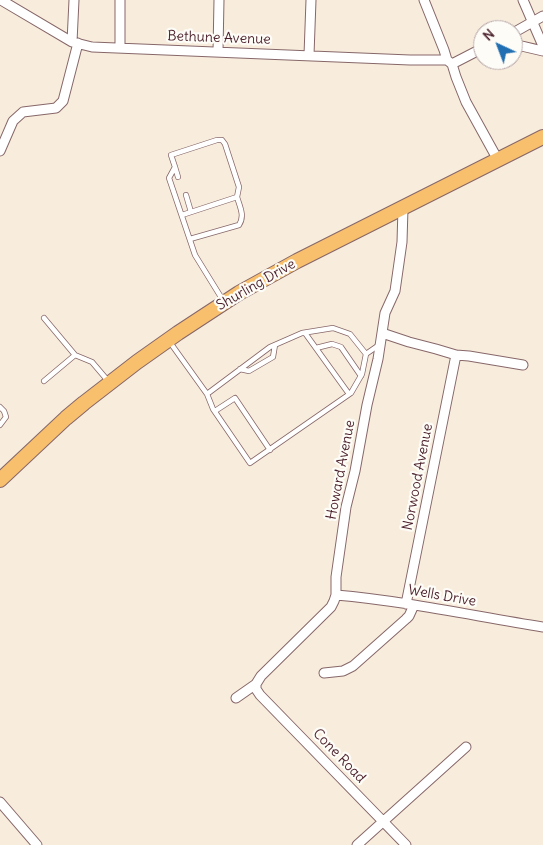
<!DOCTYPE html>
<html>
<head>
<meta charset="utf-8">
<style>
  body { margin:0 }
  #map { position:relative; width:543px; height:845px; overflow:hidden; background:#f8eddd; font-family:Delius,sans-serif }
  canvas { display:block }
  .north { position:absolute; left:473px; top:20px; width:50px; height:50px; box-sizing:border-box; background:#fdfcf7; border:1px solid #b5a4a5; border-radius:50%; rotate:317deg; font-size:14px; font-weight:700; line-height:20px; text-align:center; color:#4a1f2b }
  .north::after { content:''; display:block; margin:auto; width:18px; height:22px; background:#1f6fb2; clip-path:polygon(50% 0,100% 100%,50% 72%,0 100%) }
</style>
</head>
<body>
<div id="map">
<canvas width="543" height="845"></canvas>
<div class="north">N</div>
</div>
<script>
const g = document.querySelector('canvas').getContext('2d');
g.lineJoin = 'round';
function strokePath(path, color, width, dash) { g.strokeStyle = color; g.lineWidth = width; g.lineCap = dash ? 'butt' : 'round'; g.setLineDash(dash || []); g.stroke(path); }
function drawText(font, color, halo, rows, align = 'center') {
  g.font = font + ' Delius,sans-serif'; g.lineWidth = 4.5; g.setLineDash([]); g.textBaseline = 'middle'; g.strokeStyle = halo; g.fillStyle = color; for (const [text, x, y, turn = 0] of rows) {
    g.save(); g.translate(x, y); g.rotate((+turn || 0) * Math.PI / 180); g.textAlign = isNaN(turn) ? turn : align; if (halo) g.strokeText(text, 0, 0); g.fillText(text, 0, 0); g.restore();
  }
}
const lane = new Path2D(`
  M 175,167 L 178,177
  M 186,195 L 191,212
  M 182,215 L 237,197 L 239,187 L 225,144 L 222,140 L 217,140 L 171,155 L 175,167 L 169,178 L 195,255 L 224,302
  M 190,239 L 239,225 C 245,216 240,207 237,197
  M 44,318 L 75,355
  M 305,333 L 349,394
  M 169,341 L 207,394 L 213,409 L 250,463 L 351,393 L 362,374 L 366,354 L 350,334 L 333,328 L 302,333 L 270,347 L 207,394
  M 316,348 L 332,344 L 341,347 L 361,376
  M 366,354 L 379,345
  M 240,369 L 249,371 L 273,357 L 275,345
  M 44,381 L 75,355 L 92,362 L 109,382
  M 0,407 L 4,411 L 6,417 L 0,425
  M 215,411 L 235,398 L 270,450`);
const street = new Path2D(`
  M 1,0 L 72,42 L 92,47 L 410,60 L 447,60
  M 120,0 L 120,48
  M 424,0 L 444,50 L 447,60 L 452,64 L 456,77 L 466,102 L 498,160
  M 523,0 L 543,46
  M 513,33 L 543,16
  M 72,42 L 74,0
  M 513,44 L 543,51
  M 218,51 L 219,0
  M 309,55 L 311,0
  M 452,64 L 483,48
  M 0,151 L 13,121 L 23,112 L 56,108 L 63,101 L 78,43
  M 382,333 L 409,342 L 436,349 L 456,355 L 469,356 L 523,365
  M 336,595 C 405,601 474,616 543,627
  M 406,604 L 456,355
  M 324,673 L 343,671 L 353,666 L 406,619 L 409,616 L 414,605
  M 256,684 L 256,689 L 260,695 L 406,845
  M 236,698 L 256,684 L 261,676 L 331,607 L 334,601 L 336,595 L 336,577 L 346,507 L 355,471 L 367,405 L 378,359 L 385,313 L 395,291 L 402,242 L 403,208
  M 0,802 L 37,845
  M 357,845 L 466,747`);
const primary = new Path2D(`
  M 0,480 L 66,418 L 84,403 L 137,362 L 178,333 L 239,293 L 297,261 L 543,137`);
strokePath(lane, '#876769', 6);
strokePath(street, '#876769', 11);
strokePath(primary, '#876769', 16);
strokePath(lane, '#fff', 4.5);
strokePath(street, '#fff', 9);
strokePath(primary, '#f8bf6c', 14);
drawText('14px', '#4a1f2b', '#fdfcf7', [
  ["Bethune Avenue",219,38,2],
  ["Shurling Drive",256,285,-30],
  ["Howard Avenue",341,470,-79],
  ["Norwood Avenue",418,477,-79],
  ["Wells Drive",442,596,10],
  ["Cone Road",339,756,46]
]);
</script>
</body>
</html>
